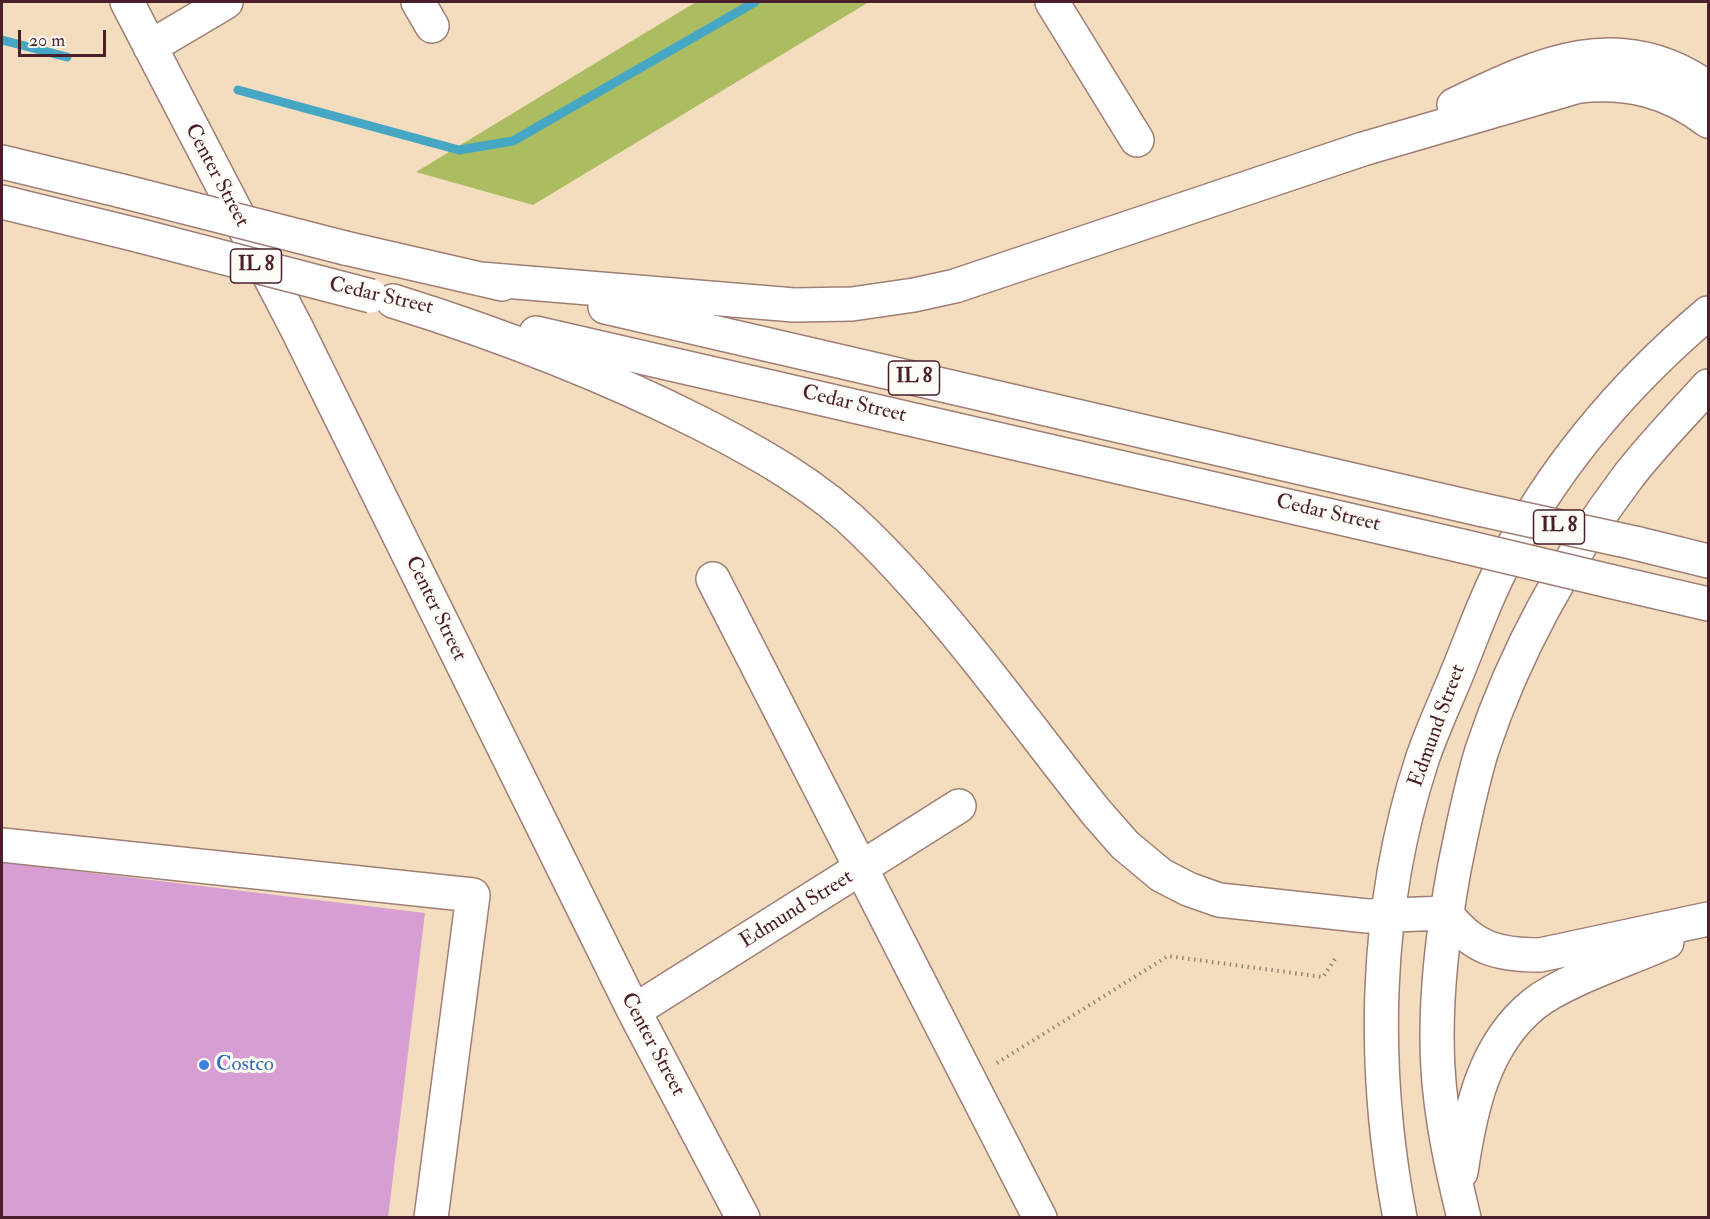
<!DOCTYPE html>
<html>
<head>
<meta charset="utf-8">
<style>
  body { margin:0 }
  #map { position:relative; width:1710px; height:1219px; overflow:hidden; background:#f4ddbf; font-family:"IM FELL Double Pica",serif }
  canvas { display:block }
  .frame { position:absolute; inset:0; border:3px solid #4a1f2b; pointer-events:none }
  .scale { position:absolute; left:18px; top:30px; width:88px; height:27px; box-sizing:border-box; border:3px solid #4a1f2b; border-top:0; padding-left:8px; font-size:18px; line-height:21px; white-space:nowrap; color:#4a1f2b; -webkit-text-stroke:4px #fdfcf7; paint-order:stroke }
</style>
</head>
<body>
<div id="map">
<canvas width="1710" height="1219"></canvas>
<div class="frame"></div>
<div class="scale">20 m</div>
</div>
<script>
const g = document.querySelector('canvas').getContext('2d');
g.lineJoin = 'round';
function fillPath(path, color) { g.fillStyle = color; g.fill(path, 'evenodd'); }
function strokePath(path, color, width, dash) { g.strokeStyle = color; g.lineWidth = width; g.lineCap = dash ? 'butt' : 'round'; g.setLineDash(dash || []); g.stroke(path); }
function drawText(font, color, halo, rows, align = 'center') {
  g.font = font + ' "IM FELL Double Pica",serif'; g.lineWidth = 6; g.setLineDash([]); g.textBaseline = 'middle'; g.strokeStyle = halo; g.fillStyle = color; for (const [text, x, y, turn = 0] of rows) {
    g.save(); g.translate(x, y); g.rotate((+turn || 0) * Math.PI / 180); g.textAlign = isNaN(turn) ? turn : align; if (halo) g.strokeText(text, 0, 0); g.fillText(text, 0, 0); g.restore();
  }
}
fillPath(new Path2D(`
  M 696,2 L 869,2 L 533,205 L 416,172 Z`), '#abbd60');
strokePath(new Path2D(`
  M 2,40 L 67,57
  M 238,90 L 459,150 L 513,141 L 755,2`), '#45a7c4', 9);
fillPath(new Path2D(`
  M 2,862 L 425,913 L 388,1218 L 2,1218 Z`), '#d79ed3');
const minor = new Path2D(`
  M 127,2 L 297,329 L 634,1011 L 743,1218
  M 418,2 L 432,26
  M 1052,2 L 1137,140
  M 150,47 L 226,2
  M 713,579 L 1040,1218
  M 2,845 L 473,895 L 431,1218
  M 634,1011 L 959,806`);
const major = new Path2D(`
  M 1454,105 C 1539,64 1620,25 1708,88
  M 2,162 L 122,191
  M 2,202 L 141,236
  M 345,248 L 502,284
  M 480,279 L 794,305 L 852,304 L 914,295 L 955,286 L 1363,149 L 1579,86 C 1628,81 1669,91 1708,121
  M 393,301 C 499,334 601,373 700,423 C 759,453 818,486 865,533 C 951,617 1021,718 1096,812 L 1125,845 L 1161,875 L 1188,889 L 1219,900 L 1367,916 L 1446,913 C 1472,948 1497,955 1540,955 L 1708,919
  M 605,307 L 1483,510
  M 536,333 L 1462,546
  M 1635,543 L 1708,561
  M 1609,581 L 1708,604
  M 1461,1172 C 1470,1111 1483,1045 1534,1004 C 1564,980 1630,959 1667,942
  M 1400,1218 C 1371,1067 1374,906 1422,760 C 1432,730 1446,701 1458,671 C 1472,637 1484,602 1501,569 C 1551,470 1624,384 1708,313
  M 1464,1218 C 1452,1169 1441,1119 1438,1069 C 1434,1002 1442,936 1454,870 C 1462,830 1470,789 1482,750 C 1514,653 1566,559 1627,478 C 1652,445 1681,416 1708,386`);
strokePath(minor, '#9f7e75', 36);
strokePath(major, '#9f7e75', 36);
strokePath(new Path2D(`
  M 997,1063 L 1168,956 L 1323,977 L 1337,956`), '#9f7e75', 4, [1.5, 4.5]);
strokePath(minor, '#fff', 33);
strokePath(major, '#fff', 33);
const majorBridge = new Path2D(`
  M 122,191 L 345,248
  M 141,236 L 371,296
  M 1483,510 L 1635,543
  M 1462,546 L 1609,581`);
strokePath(majorBridge, '#9f7e75', 36, []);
strokePath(majorBridge, '#fff', 33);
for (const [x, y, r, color] of [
  [204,1065,6,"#3f7fe0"]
]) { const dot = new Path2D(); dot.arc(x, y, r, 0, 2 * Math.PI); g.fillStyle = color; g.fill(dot); strokePath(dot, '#fdfcf7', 2); }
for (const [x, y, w] of [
  [256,266,51],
  [914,378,51],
  [1559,527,51]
]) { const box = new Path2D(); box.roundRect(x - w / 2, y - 17, w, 34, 4.5); g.fillStyle = '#fdfcf7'; g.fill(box); strokePath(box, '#4a1f2b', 1.5); }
drawText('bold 20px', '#4a1f2b', null, [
  ["IL 8",256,266],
  ["IL 8",914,378],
  ["IL 8",1559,527]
]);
drawText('21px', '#4a1f2b', '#fdfcf7', [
  ["Center Street",216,176,62],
  ["Cedar Street",381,297,13],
  ["Cedar Street",854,405,13],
  ["Cedar Street",1328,514,13],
  ["Center Street",435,609,64],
  ["Edmund Street",1438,726,-70],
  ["Edmund Street",797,910,-32],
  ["Center Street",652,1045,62]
]);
drawText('21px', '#366cbe', '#fdfcf7', [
  ["Costco",216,1065]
], 'left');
</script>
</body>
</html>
